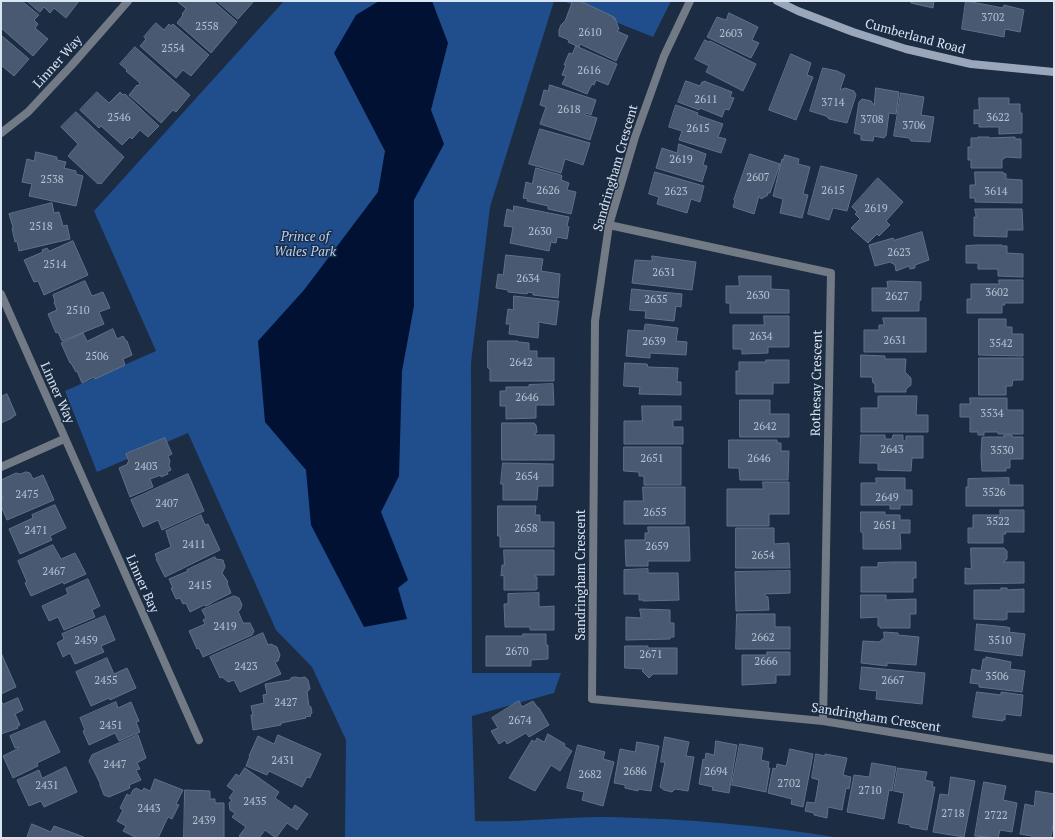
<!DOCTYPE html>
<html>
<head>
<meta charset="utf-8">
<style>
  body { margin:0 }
  #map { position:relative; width:1055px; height:839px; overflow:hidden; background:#1c2c42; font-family:"PT Serif",serif }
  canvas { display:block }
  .frame { position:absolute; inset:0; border:2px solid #dae5f3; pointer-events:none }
</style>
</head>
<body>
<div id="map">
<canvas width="1055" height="839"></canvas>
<div class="frame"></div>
</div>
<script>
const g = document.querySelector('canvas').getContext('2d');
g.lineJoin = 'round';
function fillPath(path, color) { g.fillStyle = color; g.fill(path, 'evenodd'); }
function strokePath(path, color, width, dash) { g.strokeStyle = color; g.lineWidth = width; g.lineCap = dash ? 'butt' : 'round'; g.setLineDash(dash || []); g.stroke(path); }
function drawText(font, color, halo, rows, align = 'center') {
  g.font = font + ' "PT Serif",serif'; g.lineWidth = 3; g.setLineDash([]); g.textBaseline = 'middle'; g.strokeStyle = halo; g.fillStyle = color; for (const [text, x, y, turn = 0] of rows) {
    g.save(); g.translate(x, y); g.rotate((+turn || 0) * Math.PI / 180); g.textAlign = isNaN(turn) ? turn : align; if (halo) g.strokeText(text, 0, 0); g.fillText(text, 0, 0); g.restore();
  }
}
fillPath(new Path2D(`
  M 284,1 L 554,1 L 490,207 L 471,363 L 472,673 L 561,673 L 554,693 L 472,716 L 475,821 C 520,823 565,816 609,817 C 686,819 764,825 840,838 L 342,838 L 345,837 L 346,740 L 312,667 L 276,630 L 188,433 L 97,472 L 65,391 L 156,351 L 94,211 Z
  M 563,1 L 671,1 L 653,37 Z`), '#204d8c');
fillPath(new Path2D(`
  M 379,1 L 432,1 L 448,43 L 431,110 L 444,144 L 414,200 L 414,306 L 402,371 L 399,476 L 381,512 L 408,580 L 398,588 L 407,619 L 364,627 L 311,525 L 306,470 L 265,422 L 258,341 L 304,290 L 378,192 L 385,151 L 334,53 L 356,15 Z`), '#001134');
const building = new Path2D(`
  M 1,1 L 22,1 L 39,15 L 34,20 L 38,24 L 35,28 L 48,39 L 33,56 L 1,28 Z
  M 27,1 L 79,1 L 66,18 L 54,8 L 50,13 L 44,7 L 40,12 Z
  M 177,1 L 213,1 L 237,22 L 211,53 L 177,23 L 183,15 L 182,14 L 186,9 Z
  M 217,1 L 254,1 L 238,19 Z
  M 573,1 L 580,1 L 614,17 L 613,19 L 615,18 L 619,29 L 617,31 L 628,36 L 616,61 L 580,44 L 579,47 L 568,42 L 569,40 L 559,36 L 559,30 L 561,25 L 565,21 Z
  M 912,1 L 934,1 L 933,8 L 911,3 Z
  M 966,1 L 1003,8 L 1004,5 L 1024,10 L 1020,32 L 1005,29 L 1004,37 L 962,29 Z
  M 729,13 L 758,27 L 752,40 L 759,43 L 751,58 L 707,37 L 717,17 L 726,20 Z
  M 156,23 L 164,30 L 169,24 L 171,26 L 173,24 L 209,55 L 191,76 L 183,70 L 176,78 L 140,46 L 146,39 L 144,37 Z
  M 1,35 L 29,59 L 14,76 L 2,66 L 1,67 Z
  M 705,40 L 709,42 L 710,41 L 756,64 L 743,91 L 706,72 L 709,66 L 695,59 Z
  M 576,46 L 617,64 L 608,85 L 596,80 L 594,85 L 592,84 L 587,94 L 562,84 L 566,76 L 562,75 L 566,65 L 564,65 L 569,53 L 572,54 Z
  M 135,47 L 190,95 L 176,112 L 173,110 L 161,123 L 129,95 L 137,85 L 138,86 L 140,83 L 126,71 L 127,70 L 120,64 Z
  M 791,54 L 811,63 L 807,75 L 813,77 L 796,120 L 769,110 Z
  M 823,68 L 837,71 L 845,75 L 840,90 L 845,88 L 854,91 L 856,95 L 847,123 L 829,119 L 826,116 L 810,111 Z
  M 686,81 L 700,86 L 702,82 L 704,82 L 704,81 L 732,92 L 730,97 L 734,98 L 729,110 L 725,109 L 722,117 L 700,108 L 699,110 L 678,102 Z
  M 550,85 L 596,100 L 591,115 L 586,113 L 585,115 L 597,118 L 590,140 L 540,124 L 546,107 L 540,105 L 544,90 L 548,91 Z
  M 876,88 L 899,92 L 896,114 L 889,113 L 886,136 L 885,136 L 884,138 L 874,136 L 873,141 L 861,140 L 861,135 L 854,133 L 859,102 L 862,99 L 871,101 L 874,105 Z
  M 97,92 L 109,103 L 120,92 L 123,95 L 125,94 L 159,126 L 148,137 L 140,130 L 132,139 L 130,137 L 122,145 L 101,126 L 99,128 L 80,110 Z
  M 901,93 L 924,97 L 921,115 L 934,117 L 930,142 L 911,141 L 909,138 L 894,136 Z
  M 979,98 L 1009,98 L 1009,104 L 1020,104 L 1020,113 L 1022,113 L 1022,133 L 999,134 L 999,127 L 979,127 L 979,123 L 974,124 L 974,110 L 979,110 Z
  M 676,105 L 698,113 L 697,115 L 723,124 L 718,137 L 726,139 L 721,153 L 679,140 L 682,131 L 669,127 Z
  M 76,112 L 124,157 L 101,184 L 100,183 L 98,184 L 68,156 L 78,144 L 61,127 Z
  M 540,129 L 590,143 L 583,165 L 565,159 L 561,173 L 529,164 Z
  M 978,137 L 989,137 L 989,138 L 1015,137 L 1015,139 L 1021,139 L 1021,158 L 1006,157 L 1002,160 L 1002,168 L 971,168 L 971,160 L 968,160 L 968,147 L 971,147 L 971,138 L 978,138 Z
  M 679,144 L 706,154 L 703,165 L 707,166 L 702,182 L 656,168 L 662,148 L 677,153 Z
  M 36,152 L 57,157 L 57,160 L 66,162 L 64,168 L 76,171 L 76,174 L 83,176 L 76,206 L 29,196 L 32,184 L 22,182 L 27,159 L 34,161 Z
  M 750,154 L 780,164 L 770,193 L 767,193 L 768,195 L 761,199 L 759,196 L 754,214 L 733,207 L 735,201 L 734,200 Z
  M 785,155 L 799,159 L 798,164 L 810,167 L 803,194 L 808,195 L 802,218 L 780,213 L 783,199 L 773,196 L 782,159 L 783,160 Z
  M 821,166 L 857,175 L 847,211 L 833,208 L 829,220 L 808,214 Z
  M 536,168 L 561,175 L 562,176 L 561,180 L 569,183 L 567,190 L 576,192 L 571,214 L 548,209 L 548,206 L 527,201 L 528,199 L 523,198 L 526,182 L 532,184 Z
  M 655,172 L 704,186 L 700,202 L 691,199 L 687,213 L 657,204 L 659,197 L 649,194 Z
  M 975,172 L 1003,172 L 1003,173 L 1006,174 L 1006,179 L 1022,180 L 1022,203 L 975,202 L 975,198 L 970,198 L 970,185 L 975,185 Z
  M 878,178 L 903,202 L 886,221 L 890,225 L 879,236 L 877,234 L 868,243 L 851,228 L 860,219 L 855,214 L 857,212 L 852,207 Z
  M 52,203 L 54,213 L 59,212 L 63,226 L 67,225 L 70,239 L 19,251 L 17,241 L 15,242 L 12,228 L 14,228 L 13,227 L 9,214 Z
  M 514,206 L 569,217 L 567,226 L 569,227 L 567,239 L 557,237 L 556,243 L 551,242 L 549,251 L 510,243 L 513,227 L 504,226 L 507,209 L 513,211 Z
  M 975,209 L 1022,209 L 1023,230 L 1007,230 L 1007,237 L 974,236 L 974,217 L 976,217 Z
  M 922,232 L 929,260 L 915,265 L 915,268 L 910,269 L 909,266 L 896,271 L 895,265 L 890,262 L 875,266 L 869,245 L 893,238 L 894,240 Z
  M 73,241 L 88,275 L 44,295 L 38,281 L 34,282 L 24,260 L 43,252 L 42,250 L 47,248 L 49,251 Z
  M 977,245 L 1002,245 L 1002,246 L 1007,246 L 1007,253 L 1023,254 L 1023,277 L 998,276 L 998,269 L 978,269 L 978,263 L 966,263 L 966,246 Z
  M 506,255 L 543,259 L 541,271 L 560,274 L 558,298 L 533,295 L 533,293 L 528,292 L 527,294 L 508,292 L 508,290 L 496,288 L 498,274 L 503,275 Z
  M 652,256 L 696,262 L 692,290 L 632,283 L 635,260 L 652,261 Z
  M 739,276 L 771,276 L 771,289 L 789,290 L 789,313 L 730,313 L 730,303 L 726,303 L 726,286 L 739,286 Z
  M 999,280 L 1023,280 L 1023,303 L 1004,303 L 1005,305 L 1002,305 L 1002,313 L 967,313 L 967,299 L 971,299 L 971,284 L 999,284 Z
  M 85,281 L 92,296 L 103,292 L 110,308 L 99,312 L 104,324 L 62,341 L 58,332 L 56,333 L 48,314 L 57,310 L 54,302 L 55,301 L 53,295 Z
  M 890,281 L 921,282 L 921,300 L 919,301 L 919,311 L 872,311 L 872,288 L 888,288 L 887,282 Z
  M 632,289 L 682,294 L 681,307 L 676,306 L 674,321 L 645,318 L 646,311 L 630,310 Z
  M 514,296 L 559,301 L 556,325 L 538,322 L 538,324 L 539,324 L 538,338 L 509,334 L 510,324 L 506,324 L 508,309 L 513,310 Z
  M 764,316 L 789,316 L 789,347 L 768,347 L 768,353 L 742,354 L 742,349 L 733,349 L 733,325 L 764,325 Z
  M 883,318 L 926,318 L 926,352 L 864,352 L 864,330 L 879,330 L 879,325 L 884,325 Z
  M 979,319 L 1006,319 L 1006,327 L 1012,327 L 1012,334 L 1023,334 L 1023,356 L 979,355 Z
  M 646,324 L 678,328 L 676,341 L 687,342 L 686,355 L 650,353 L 650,358 L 626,356 L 628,330 L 644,331 L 645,325 Z
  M 113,329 L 117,339 L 123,336 L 126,341 L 127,341 L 132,355 L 123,359 L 125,365 L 95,379 L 94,377 L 82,383 L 77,371 L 76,372 L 71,363 L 70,363 L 61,343 L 83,333 L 87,341 Z
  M 488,341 L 518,341 L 518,342 L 529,343 L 529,351 L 537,351 L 537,358 L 554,358 L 554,381 L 490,381 L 490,369 L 488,368 Z
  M 861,355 L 885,356 L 885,359 L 906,359 L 905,372 L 911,378 L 911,385 L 906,389 L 906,392 L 875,392 L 875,383 L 873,383 L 872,377 L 861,377 Z
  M 979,358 L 1023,358 L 1023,380 L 1013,380 L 1012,386 L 1006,386 L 1006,395 L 979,395 Z
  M 766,360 L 789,360 L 789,383 L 773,383 L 773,394 L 736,394 L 736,371 L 739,371 L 739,362 L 766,362 Z
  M 625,363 L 647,364 L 648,367 L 678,368 L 677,382 L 681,382 L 681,395 L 639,394 L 640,387 L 624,386 Z
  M 553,384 L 554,405 L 536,405 L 536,418 L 506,419 L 506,406 L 500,406 L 500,391 L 506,391 L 506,387 L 529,387 L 529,385 Z
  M 7,394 L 16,415 L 12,417 L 12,418 L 1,423 L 1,397 Z
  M 879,396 L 917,396 L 916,415 L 928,415 L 928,432 L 861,432 L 861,408 L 878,408 L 878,397 Z
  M 970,398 L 1007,398 L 1007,410 L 1023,410 L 1023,434 L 998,434 L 998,432 L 984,432 L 984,435 L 978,435 L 978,432 L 970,432 L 970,417 L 960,417 L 960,404 L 970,404 Z
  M 740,400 L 770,400 L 770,414 L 789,414 L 789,437 L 740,437 Z
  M 642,406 L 681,406 L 681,420 L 673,420 L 673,427 L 683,427 L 683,444 L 624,444 L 624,421 L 642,421 Z
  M 502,423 L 534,423 L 536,425 L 537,432 L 534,435 L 554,435 L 554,460 L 502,460 Z
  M 861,435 L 885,435 L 885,439 L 892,439 L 893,435 L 903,435 L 903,441 L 906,441 L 906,436 L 923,436 L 923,458 L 912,458 L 911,471 L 878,470 L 878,463 L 860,463 Z
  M 1004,435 L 1012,435 L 1012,437 L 1023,437 L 1023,459 L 1010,459 L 1010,468 L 1006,468 L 1006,471 L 982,471 L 981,456 L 982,437 L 1004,437 Z
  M 165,438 L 172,454 L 168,456 L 170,461 L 169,465 L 171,470 L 167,472 L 168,474 L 161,477 L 161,475 L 150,479 L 153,487 L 130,497 L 119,468 L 128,464 L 127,463 L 129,462 L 126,454 Z
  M 729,440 L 777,440 L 777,443 L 781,443 L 781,451 L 789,451 L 788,480 L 740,480 L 739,468 L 729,468 Z
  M 624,447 L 681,447 L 681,485 L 644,485 L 644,476 L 639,476 L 639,472 L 624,471 Z
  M 503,463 L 553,464 L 553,486 L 538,486 L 537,500 L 503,500 L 503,484 L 501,484 Z
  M 26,472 L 30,473 L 33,479 L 43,475 L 54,500 L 7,520 L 1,506 L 1,499 L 3,498 L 1,493 L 1,480 L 16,473 L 20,474 Z
  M 188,474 L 204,511 L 162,530 L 158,520 L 143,527 L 131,500 Z
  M 876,478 L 905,478 L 905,490 L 912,490 L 912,505 L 900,505 L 900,509 L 890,509 L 890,505 L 861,505 L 861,483 L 876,483 Z
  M 1009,478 L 1009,485 L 1023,485 L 1023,506 L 966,506 L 966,487 L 968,487 L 968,479 Z
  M 763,482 L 789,482 L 789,514 L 769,514 L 769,526 L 727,526 L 727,489 L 763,489 Z
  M 643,487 L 685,487 L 685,524 L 624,524 L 624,501 L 643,501 Z
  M 55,505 L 66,528 L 50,536 L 52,540 L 20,554 L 9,529 L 33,518 L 32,515 Z
  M 498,506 L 536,506 L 535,515 L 540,515 L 540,522 L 554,522 L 554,547 L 500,547 L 500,536 L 498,536 Z
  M 1000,510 L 1024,510 L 1024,532 L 1005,532 L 1006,534 L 1003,534 L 1003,543 L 968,543 L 968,528 L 973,528 L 973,515 L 1000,515 Z
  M 861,512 L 885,512 L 885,515 L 900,515 L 900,520 L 910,520 L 910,533 L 900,533 L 901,549 L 863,549 L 863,533 L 861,532 Z
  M 201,515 L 205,525 L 208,524 L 220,550 L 165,577 L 156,559 L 157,559 L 155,554 L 171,547 L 166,531 Z
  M 648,527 L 689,527 L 690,561 L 648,561 L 648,566 L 626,566 L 625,540 L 645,540 L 645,533 L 648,533 Z
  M 736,528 L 774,528 L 774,544 L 789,543 L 790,568 L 736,568 Z
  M 53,545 L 61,559 L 75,553 L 86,574 L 64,584 L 63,582 L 31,596 L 25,583 L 27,582 L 18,561 Z
  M 971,548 L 1004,548 L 1007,551 L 1007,559 L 1003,562 L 1024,562 L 1024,583 L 965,584 L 965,568 L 971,569 Z
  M 504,550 L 554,550 L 554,575 L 535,575 L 535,577 L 537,577 L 537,589 L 535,590 L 504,590 L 504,575 L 501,576 L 502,565 L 504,565 Z
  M 215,557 L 216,559 L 223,560 L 225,567 L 222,573 L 228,582 L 227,583 L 231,593 L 213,602 L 212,603 L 206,606 L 204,605 L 190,612 L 186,603 L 183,604 L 180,598 L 176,599 L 171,588 L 173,588 L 169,579 L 188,571 L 187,570 Z
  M 894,562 L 916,562 L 916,578 L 913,578 L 913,592 L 861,592 L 861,567 L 878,567 L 878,563 Z
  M 648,569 L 648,573 L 678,573 L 679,600 L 643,601 L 643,600 L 639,600 L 639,594 L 624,594 L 624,570 Z
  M 790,571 L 790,593 L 765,594 L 765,596 L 768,597 L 769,610 L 736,611 L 735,572 Z
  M 88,579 L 100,606 L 92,610 L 95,617 L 64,630 L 58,617 L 49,621 L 42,606 L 68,594 L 66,589 Z
  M 1001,588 L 1007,588 L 1008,590 L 1024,589 L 1024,612 L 1007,612 L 1007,619 L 1003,620 L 974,619 L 974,590 L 1001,590 Z
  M 539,593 L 539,607 L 554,606 L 554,630 L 530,630 L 530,627 L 505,627 L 504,604 L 508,604 L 508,594 Z
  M 861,595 L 886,595 L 886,600 L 916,599 L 916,614 L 910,614 L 910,628 L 880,628 L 880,626 L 878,626 L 878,617 L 861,618 Z
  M 234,596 L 239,598 L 242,605 L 240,610 L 238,611 L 243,623 L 250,623 L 254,631 L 252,635 L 203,657 L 199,648 L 197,649 L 189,631 L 205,624 L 203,620 L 206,618 L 202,610 Z
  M 640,609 L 670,610 L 670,623 L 674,623 L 674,637 L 670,637 L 670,639 L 626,640 L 626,617 L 641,618 Z
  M 737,614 L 775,614 L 775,627 L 790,627 L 790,649 L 736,649 Z
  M 105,616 L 115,640 L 101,646 L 104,652 L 75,664 L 70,653 L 63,657 L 57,643 L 64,639 L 62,634 Z
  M 977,624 L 1007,627 L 1010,628 L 1009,632 L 1025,634 L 1022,656 L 975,650 Z
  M 884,632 L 898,633 L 898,635 L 919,637 L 916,665 L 887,663 L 887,666 L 861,663 L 863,641 L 879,642 L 884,638 Z
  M 263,633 L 268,645 L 271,644 L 277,647 L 280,655 L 278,661 L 275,662 L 281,674 L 240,692 L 234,680 L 228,682 L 222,677 L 220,678 L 210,657 Z
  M 523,634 L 546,634 L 546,645 L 548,645 L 548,659 L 531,660 L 531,666 L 486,666 L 486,636 L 523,636 Z
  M 625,646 L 648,646 L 648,648 L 677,648 L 677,674 L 653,674 L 649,678 L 642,671 L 644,669 L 625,668 Z
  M 767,652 L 790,652 L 790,675 L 776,675 L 776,683 L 742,685 L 742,655 L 767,655 Z
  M 2,655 L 16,687 L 1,694 L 1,656 Z
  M 986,657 L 1011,662 L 1010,669 L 1025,671 L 1022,692 L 979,687 L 979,684 L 970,683 L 972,669 L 981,671 L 983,659 L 986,659 Z
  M 107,658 L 114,674 L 127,668 L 136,688 L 110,700 L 109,698 L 91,706 L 76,672 Z
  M 862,667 L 925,673 L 922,704 L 876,699 L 877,691 L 860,689 Z
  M 296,677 L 299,678 L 305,677 L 308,680 L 310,689 L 307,692 L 309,706 L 311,707 L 312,713 L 310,715 L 311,716 L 305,717 L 306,718 L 281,723 L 281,725 L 253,730 L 251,715 L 253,715 L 251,706 L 264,703 L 263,695 L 267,694 L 265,684 L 290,680 L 291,678 Z
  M 977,692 L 1001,695 L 1001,692 L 1023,695 L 1021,716 L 1005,714 L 1005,720 L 1003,719 L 1003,721 L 973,717 Z
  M 18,698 L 23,710 L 15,714 L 20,725 L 17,727 L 18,728 L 1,734 L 1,701 L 3,704 Z
  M 519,701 L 522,707 L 533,701 L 538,708 L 539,708 L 549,725 L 529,737 L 526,733 L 507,744 L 505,740 L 499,744 L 491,731 L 498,728 L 492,718 Z
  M 116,702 L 118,708 L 131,702 L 139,721 L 136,722 L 140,732 L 119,741 L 115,733 L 89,745 L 83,731 L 85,730 L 80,718 Z
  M 45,721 L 60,752 L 37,763 L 38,766 L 13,778 L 3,756 L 19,748 L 18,747 L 15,748 L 10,736 Z
  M 548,734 L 565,744 L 564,746 L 572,751 L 560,771 L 551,765 L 535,791 L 509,778 L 532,740 L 535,742 L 537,738 L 544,742 Z
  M 138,735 L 146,758 L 137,763 L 140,769 L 136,770 L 141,780 L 129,785 L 130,788 L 109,797 L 104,795 L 100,785 L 100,783 L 89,761 L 92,755 Z
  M 278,735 L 321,754 L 310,778 L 307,777 L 302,787 L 269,771 L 267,775 L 246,766 L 250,756 L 249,756 L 258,736 L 274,744 Z
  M 665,737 L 689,742 L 686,756 L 694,757 L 688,791 L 675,789 L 672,792 L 664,790 L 660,787 L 665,762 L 661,762 Z
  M 716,741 L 737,745 L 729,793 L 712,790 L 713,787 L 699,784 L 703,759 L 705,760 L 706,753 L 714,755 Z
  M 637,742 L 659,746 L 651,791 L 638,789 L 638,791 L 625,788 L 625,785 L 614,783 L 620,749 L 635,752 Z
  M 740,744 L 763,748 L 761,760 L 769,762 L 768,768 L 770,768 L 766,792 L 732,785 Z
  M 578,745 L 605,752 L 603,759 L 614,762 L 603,806 L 582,800 L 584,792 L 567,788 Z
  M 790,749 L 813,754 L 803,807 L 791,804 L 792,799 L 768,793 L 773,768 L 776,769 L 777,764 L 786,766 Z
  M 816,754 L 825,756 L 825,754 L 847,758 L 843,775 L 851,777 L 849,789 L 846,788 L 842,810 L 828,807 L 827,818 L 814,815 L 814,813 L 805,811 L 807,802 L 815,803 L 819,780 L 812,778 Z
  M 872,763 L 896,767 L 892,791 L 889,790 L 884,819 L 847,812 L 854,775 L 869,777 Z
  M 66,767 L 77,792 L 44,807 L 41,801 L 29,806 L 17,780 L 39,770 L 42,778 Z
  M 245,768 L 279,792 L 275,798 L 292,810 L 295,805 L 308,814 L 297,830 L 287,823 L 276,838 L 265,830 L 259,838 L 243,838 L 239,836 L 246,827 L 232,817 L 235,813 L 230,810 L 229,803 L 232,800 L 229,798 L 234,791 L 227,786 L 236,774 L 239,776 Z
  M 898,768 L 927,772 L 925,780 L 933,782 L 932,787 L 935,787 L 927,830 L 910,827 L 910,825 L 898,823 L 904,793 L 894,791 Z
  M 951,777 L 975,781 L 964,837 L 933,832 L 940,794 L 948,795 Z
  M 155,779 L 183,790 L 176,804 L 179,805 L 172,819 L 168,817 L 158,838 L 137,838 L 123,831 L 126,826 L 117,821 L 123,810 L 120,808 L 127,794 L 130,796 L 133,790 L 136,788 L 142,791 L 144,788 L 150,791 Z
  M 984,782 L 1006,786 L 1003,800 L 1017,803 L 1012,832 L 1000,830 L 998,838 L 975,836 Z
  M 185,790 L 210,791 L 210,799 L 215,799 L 215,803 L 224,803 L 224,838 L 184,838 Z
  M 1036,791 L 1054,794 L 1054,819 L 1051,838 L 1032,838 L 1032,836 L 1020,834 L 1025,804 L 1034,806 Z
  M 32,824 L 51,832 L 54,826 L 84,837 L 84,838 L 27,838 Z`);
fillPath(building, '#485971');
strokePath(building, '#5f718b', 1);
strokePath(new Path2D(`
  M 690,1 L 664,56 L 635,137 L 609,225 L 595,321 L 592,699 L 823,721 L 1054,759
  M 1,133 L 28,112 L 71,66 L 128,1
  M 609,225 L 831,273 L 823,721
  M 1,294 L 199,740
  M 1,467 L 64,439`), '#727a86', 8);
strokePath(new Path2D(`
  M 777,1 L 798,11 L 853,32 L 906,49 L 971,64 L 1054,72`), '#9aa7ba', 8);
drawText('11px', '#b6c2d2', null, [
  ["3702",993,18],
  ["2558",207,27],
  ["2610",590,33],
  ["2603",731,34],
  ["2554",173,49],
  ["2616",589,71],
  ["2611",706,100],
  ["3714",833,103],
  ["2618",569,110],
  ["2546",119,118],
  ["3622",998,118],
  ["3708",872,120],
  ["3706",914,126],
  ["2615",698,129],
  ["2619",681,160],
  ["2607",758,178],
  ["2538",52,180],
  ["2626",548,191],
  ["2615",833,191],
  ["2623",676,192],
  ["3614",996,192],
  ["2619",876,209],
  ["2518",41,227],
  ["2630",540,232],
  ["2623",899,253],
  ["2514",55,265],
  ["2631",664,273],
  ["2634",528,279],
  ["3602",997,293],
  ["2630",758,296],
  ["2627",897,297],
  ["2635",656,300],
  ["2510",78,311],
  ["2634",761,337],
  ["2631",895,341],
  ["2639",654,342],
  ["3542",1001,344],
  ["2506",97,357],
  ["2642",521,363],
  ["2646",527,398],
  ["3534",992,414],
  ["2642",765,427],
  ["2643",892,450],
  ["3530",1002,451],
  ["2651",652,459],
  ["2646",759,459],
  ["2403",146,467],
  ["2654",527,477],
  ["3526",994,493],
  ["2475",27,495],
  ["2649",887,498],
  ["2407",167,504],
  ["2655",655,513],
  ["3522",998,522],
  ["2651",885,526],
  ["2658",526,529],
  ["2471",36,531],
  ["2411",194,545],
  ["2659",657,547],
  ["2654",763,556],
  ["2467",54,572],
  ["2415",200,586],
  ["2419",225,627],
  ["2662",763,638],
  ["2459",86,641],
  ["3510",1000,641],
  ["2670",517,652],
  ["2671",651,655],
  ["2666",766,662],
  ["2423",246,667],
  ["3506",997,677],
  ["2455",106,681],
  ["2667",893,681],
  ["2427",286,703],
  ["2674",520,721],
  ["2451",111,726],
  ["2431",283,761],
  ["2447",115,765],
  ["2686",635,772],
  ["2694",716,772],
  ["2682",590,775],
  ["2702",789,784],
  ["2431",47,786],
  ["2710",870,791],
  ["2435",255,802],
  ["2443",149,809],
  ["2718",953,814],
  ["2722",996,816],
  ["2439",204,821]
]);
drawText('13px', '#dae5f3', '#1c2c42', [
  ["Cumberland Road",915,37,15],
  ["Linner Way",58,62,-48],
  ["Sandringham Crescent",616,168,-74],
  ["Rothesay Crescent",817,383,-89],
  ["Linner Way",57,393,66],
  ["Sandringham Crescent",581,575,-90],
  ["Linner Bay",142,584,66],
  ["Sandringham Crescent",876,718,9]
]);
drawText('italic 13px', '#b6d1f9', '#1c2c42', [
  ["Prince of",305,237],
  ["Wales Park",305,252]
]);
</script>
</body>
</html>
